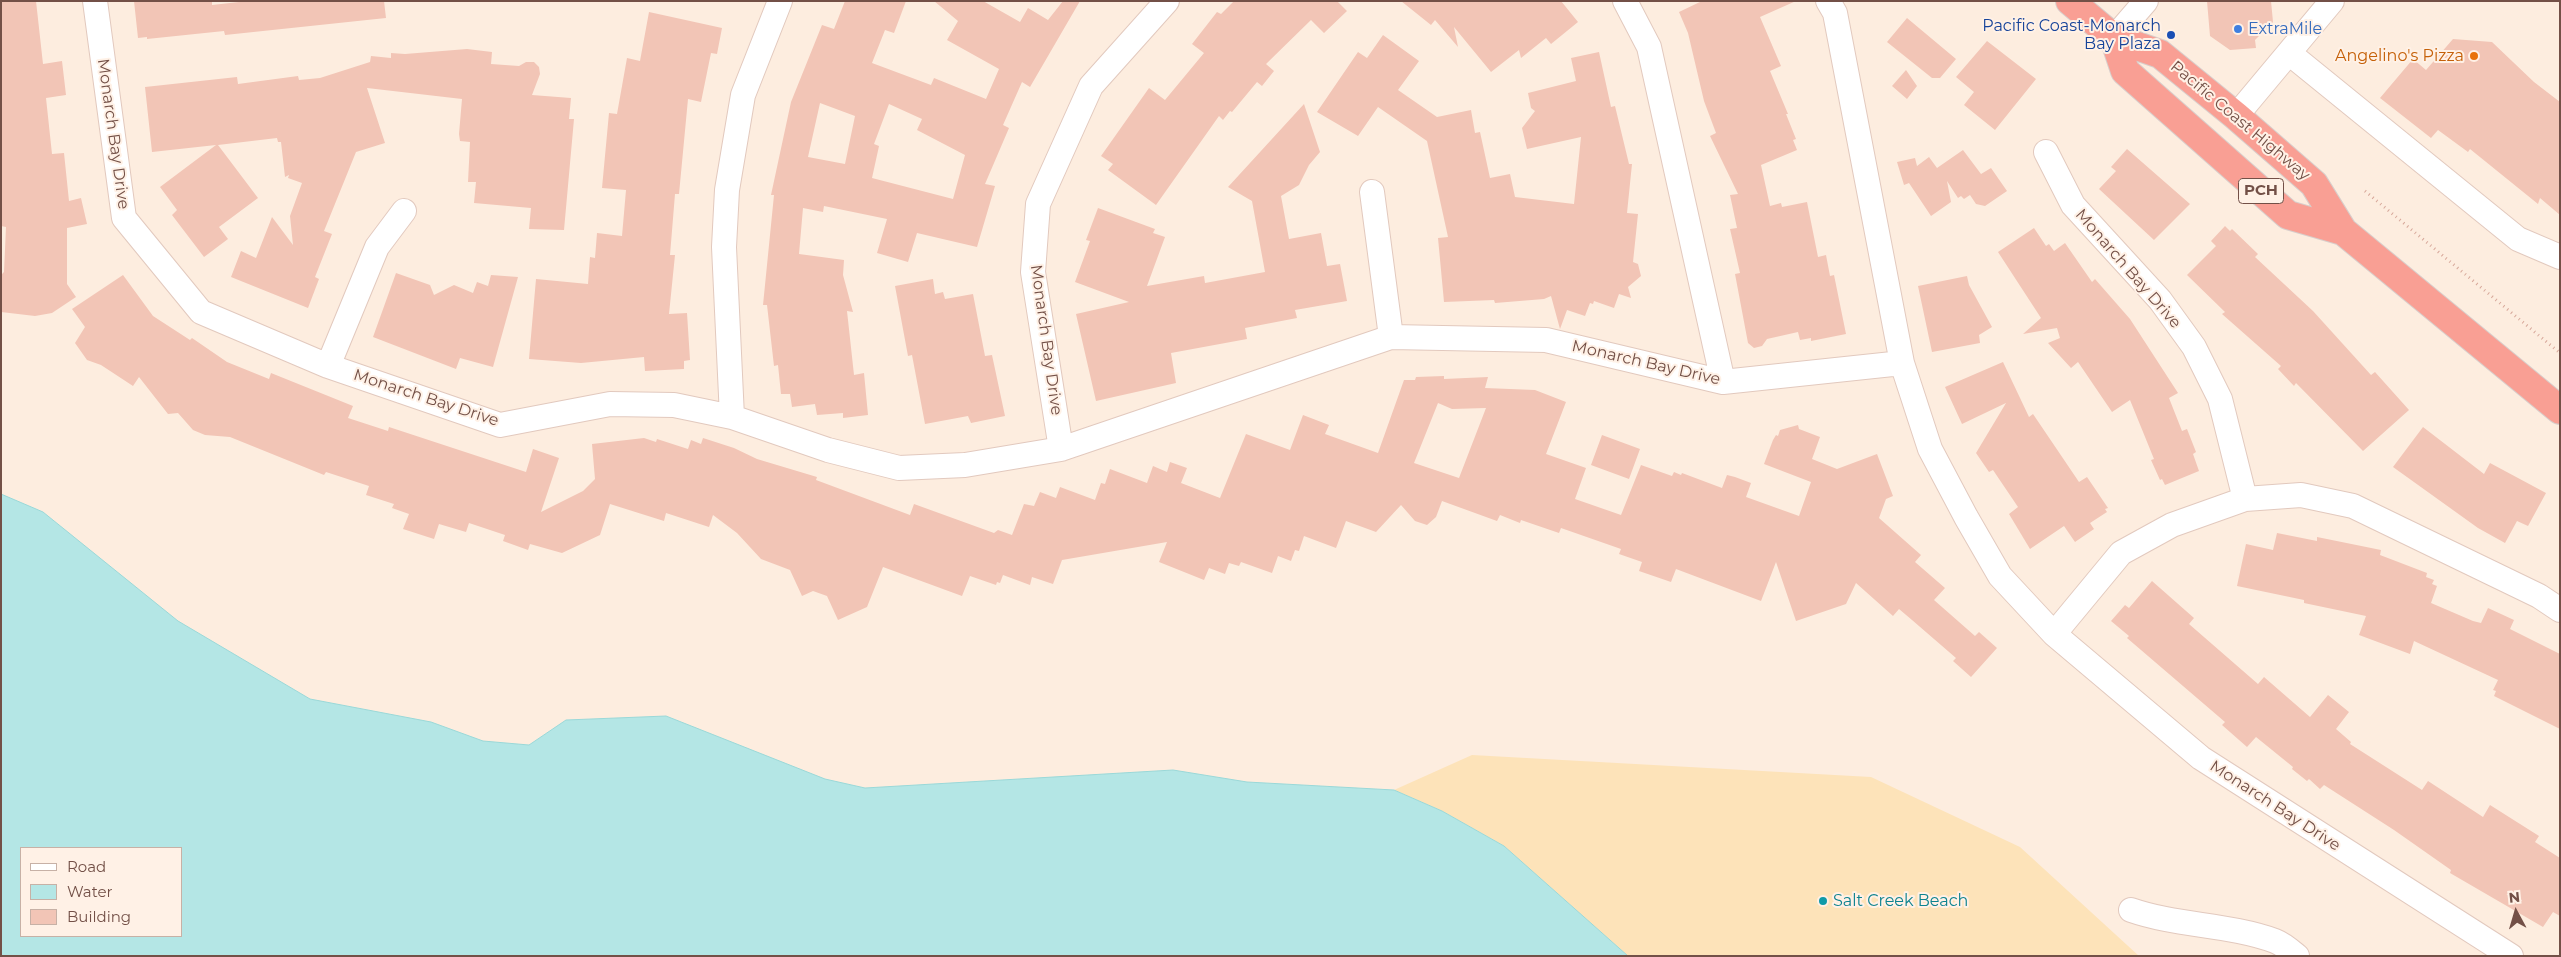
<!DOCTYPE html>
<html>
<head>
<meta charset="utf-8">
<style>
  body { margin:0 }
  #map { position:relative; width:2561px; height:957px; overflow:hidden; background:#fdeddf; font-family:Montserrat,sans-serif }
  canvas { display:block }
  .frame { position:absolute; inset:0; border:2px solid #735047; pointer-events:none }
  .legend { position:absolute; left:20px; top:847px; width:162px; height:90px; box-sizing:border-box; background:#fff1e6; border:1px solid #c7b1a6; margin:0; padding:6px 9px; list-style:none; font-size:15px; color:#735047 }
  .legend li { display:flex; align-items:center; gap:10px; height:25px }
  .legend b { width:25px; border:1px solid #c7b1a6 }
  .north { position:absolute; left:2491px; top:887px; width:50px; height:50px; -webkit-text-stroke:4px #fff1e6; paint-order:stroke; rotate:354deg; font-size:14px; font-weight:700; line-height:20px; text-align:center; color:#735047 }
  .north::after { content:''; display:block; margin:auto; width:18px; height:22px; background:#735047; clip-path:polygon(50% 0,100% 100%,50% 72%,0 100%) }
</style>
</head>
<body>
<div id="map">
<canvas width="2561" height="957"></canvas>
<div class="frame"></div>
<ul class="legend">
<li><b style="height:6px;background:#fff"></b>Road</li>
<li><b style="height:14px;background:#b4e6e5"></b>Water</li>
<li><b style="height:14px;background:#f2c5b6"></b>Building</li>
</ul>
<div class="north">N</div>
</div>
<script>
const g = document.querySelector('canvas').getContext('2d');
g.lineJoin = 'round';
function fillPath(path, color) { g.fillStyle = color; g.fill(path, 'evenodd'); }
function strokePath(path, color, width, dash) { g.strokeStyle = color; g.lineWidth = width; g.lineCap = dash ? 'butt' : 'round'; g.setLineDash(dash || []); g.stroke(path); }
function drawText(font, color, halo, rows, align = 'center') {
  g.font = font + ' Montserrat,sans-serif'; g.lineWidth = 4; g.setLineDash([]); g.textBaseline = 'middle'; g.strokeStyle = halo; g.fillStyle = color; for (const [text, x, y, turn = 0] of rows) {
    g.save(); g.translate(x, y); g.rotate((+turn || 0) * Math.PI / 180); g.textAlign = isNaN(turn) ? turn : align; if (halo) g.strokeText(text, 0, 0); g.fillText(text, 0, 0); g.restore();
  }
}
fillPath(new Path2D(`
  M 1472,755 L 1871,777 L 2020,847 L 2139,956 L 1628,956 L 1504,846 L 1442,811 L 1394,790 Z`), '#fde3b9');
const water = new Path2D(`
  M 1,494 L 43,512 L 178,621 L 310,699 L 431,722 L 483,741 L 529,745 L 566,720 L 666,716 L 825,779 L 865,788 L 1173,770 L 1247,782 L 1394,790 L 1442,811 L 1504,846 L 1628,956 L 1,956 ZM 21,848 L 181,848 L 181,936 L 21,936 Z`);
fillPath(water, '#b4e6e5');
strokePath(water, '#9ad8d8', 1);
fillPath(new Path2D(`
  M 1,1 L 36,1 L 43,64 L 62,61 L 66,95 L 46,98 L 52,154 L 64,153 L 69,201 L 81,198 L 87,224 L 67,228 L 67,284 L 76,297 L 52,313 L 35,316 L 1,312 L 1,275 L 4,272 L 6,227 L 1,226 Z
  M 134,1 L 212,1 L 212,5 L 248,1 L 384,1 L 386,18 L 225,35 L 224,31 L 147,39 L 147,37 L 138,38 Z
  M 845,1 L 906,1 L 894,33 L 885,30 L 872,63 L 931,85 L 934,78 L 986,99 L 999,69 L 947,40 L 958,21 L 934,1 L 983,1 L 1020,22 L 1028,8 L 1048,20 L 1063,1 L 1080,1 L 1030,87 L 1022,82 L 1003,125 L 1009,128 L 985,184 L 995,186 L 977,247 L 917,233 L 908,262 L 877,253 L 887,219 L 824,206 L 823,212 L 803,208 L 799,254 L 844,260 L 843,275 L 853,312 L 847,311 L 854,375 L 864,373 L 868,415 L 843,418 L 843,413 L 817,415 L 815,404 L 792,407 L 790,394 L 781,394 L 778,365 L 774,366 L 767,305 L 763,305 L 774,195 L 771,195 L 791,102 L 822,25 L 834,29 ZM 820,103 L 855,116 L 845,164 L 808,157 ZM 889,104 L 922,119 L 917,130 L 965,155 L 953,199 L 872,178 L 879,146 L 874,144 Z
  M 1234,1 L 1337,1 L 1347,11 L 1324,33 L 1311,20 L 1266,64 L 1274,71 L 1262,86 L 1257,82 L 1232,112 L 1230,111 L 1223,120 L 1219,116 L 1156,205 L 1108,170 L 1113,164 L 1101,156 L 1149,88 L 1165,100 L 1204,53 L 1192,44 L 1217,12 L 1221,14 Z
  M 1401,1 L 1561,1 L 1578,22 L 1551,44 L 1546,38 L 1521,58 L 1519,50 L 1491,72 L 1454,27 L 1458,47 L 1435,20 L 1431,25 Z
  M 1702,1 L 1796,1 L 1760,17 L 1781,66 L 1770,71 L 1788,114 L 1786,114 L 1796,139 L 1793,140 L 1797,150 L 1761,165 L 1770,206 L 1781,203 L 1782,207 L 1807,202 L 1818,257 L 1826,255 L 1830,276 L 1834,275 L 1846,334 L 1811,341 L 1811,338 L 1800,340 L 1798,332 L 1767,339 L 1762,346 L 1754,348 L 1748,343 L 1735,274 L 1740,273 L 1730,229 L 1737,228 L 1730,195 L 1738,194 L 1710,136 L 1716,133 L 1704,101 L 1688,33 L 1679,12 Z
  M 2207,1 L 2271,1 L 2273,22 L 2255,40 L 2256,48 L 2230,50 L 2210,36 Z
  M 649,12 L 722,28 L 717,54 L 711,53 L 701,102 L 688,99 L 679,194 L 675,194 L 670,255 L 675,255 L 669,314 L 687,313 L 690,360 L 684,361 L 684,369 L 645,371 L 644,357 L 581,363 L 529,359 L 536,279 L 588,284 L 590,257 L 595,258 L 597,233 L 622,236 L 626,190 L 602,188 L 609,113 L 617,114 L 627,58 L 640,61 Z
  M 1907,18 L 1956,59 L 1940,78 L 1932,78 L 1887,42 Z
  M 1383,35 L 1419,61 L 1398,90 L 1437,117 L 1471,110 L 1475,133 L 1480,132 L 1490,178 L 1510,174 L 1515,197 L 1574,204 L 1581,137 L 1527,149 L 1522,128 L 1535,111 L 1531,108 L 1528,93 L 1576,81 L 1571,58 L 1599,52 L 1611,107 L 1615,106 L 1629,164 L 1632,164 L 1627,213 L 1638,214 L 1633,262 L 1638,264 L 1641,276 L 1628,287 L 1631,298 L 1619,294 L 1614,308 L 1594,301 L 1593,304 L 1590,303 L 1585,316 L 1567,310 L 1560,329 L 1551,296 L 1544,299 L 1495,303 L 1494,300 L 1444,302 L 1438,238 L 1448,237 L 1427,141 L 1378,107 L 1358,136 L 1317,112 L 1358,52 L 1367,58 Z
  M 2453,39 L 2492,42 L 2534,82 L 2560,102 L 2560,215 L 2540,198 L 2538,204 L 2470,149 L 2468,152 L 2438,130 L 2431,138 L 2380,98 L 2413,59 L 2426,70 Z
  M 1987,41 L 2036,79 L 1995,130 L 1964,105 L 1974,92 L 1956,77 Z
  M 467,49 L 492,52 L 491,64 L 519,66 L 526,62 L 534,62 L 539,67 L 540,74 L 532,95 L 571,98 L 569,119 L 574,119 L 564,230 L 529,229 L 531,208 L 474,203 L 476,182 L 468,182 L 470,142 L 460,141 L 459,134 L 462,99 L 367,88 L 385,143 L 356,152 L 324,231 L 332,234 L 315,277 L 319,279 L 308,308 L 231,277 L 241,251 L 256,258 L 272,217 L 293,245 L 290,216 L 302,183 L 288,178 L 289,175 L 285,177 L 281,142 L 278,142 L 277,138 L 218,145 L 258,198 L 219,227 L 228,239 L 204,257 L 172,215 L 177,210 L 160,187 L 216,145 L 152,152 L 145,87 L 237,77 L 238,84 L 298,76 L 299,80 L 320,78 L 370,62 L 371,56 L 391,58 L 391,53 L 405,54 Z
  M 1906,70 L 1917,86 L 1907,99 L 1892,86 Z
  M 1304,104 L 1320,152 L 1309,165 L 1299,185 L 1281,196 L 1289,239 L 1321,233 L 1327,266 L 1340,264 L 1347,301 L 1295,310 L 1297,318 L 1245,328 L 1247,339 L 1171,353 L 1176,383 L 1096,401 L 1076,314 L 1129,302 L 1075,282 L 1090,241 L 1086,240 L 1098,208 L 1155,229 L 1153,233 L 1165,237 L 1147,286 L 1204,276 L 1205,283 L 1265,272 L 1252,201 L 1228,187 Z
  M 2127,149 L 2190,204 L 2154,240 L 2099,189 L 2116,171 L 2111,167 Z
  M 1963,150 L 1981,174 L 1991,168 L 2007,191 L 1985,206 L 1976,204 L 1970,195 L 1964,199 L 1961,196 L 1958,198 L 1947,181 L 1951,202 L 1931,216 L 1909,183 L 1904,185 L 1897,162 L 1915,158 L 1917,166 L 1929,157 L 1937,168 Z
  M 2225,226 L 2230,231 L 2232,229 L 2258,254 L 2255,257 L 2313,311 L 2371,375 L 2375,372 L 2409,410 L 2363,451 L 2296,383 L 2294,386 L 2278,369 L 2281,366 L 2222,314 L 2225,312 L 2187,275 L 2216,246 L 2211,241 Z
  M 2034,228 L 2046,246 L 2049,244 L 2054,251 L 2065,243 L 2092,282 L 2095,279 L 2130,319 L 2178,393 L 2169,398 L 2182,431 L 2187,429 L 2196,452 L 2193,454 L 2199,471 L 2165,485 L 2162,479 L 2160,480 L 2151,460 L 2154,459 L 2130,400 L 2112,412 L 2078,362 L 2071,368 L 2048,343 L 2060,338 L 2057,328 L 2023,334 L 2041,318 L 1998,252 Z
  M 396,273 L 430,285 L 434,295 L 454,285 L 473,293 L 477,282 L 488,286 L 491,275 L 518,277 L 493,367 L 460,358 L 456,369 L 373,337 Z
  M 123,275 L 153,316 L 190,340 L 192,338 L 227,362 L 269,379 L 271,373 L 353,406 L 348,418 L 388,431 L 389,427 L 526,472 L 533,449 L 559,458 L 541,512 L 583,491 L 595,479 L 592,444 L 644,438 L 656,442 L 657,439 L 688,449 L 691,440 L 701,444 L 703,438 L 734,448 L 757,459 L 817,477 L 816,480 L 910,515 L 914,504 L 994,533 L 998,530 L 1012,535 L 1024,504 L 1034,506 L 1040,492 L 1056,498 L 1060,487 L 1095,500 L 1101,483 L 1105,484 L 1110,469 L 1147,483 L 1153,466 L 1167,472 L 1170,462 L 1187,468 L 1181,483 L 1220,498 L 1246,434 L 1290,450 L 1303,415 L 1329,425 L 1325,434 L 1378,453 L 1404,380 L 1415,380 L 1416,377 L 1444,376 L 1444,379 L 1488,377 L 1485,388 L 1535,390 L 1566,402 L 1546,454 L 1586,468 L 1575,499 L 1621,515 L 1641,465 L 1672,476 L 1674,472 L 1681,475 L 1682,473 L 1722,488 L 1727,475 L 1735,477 L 1751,483 L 1746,497 L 1799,516 L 1811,482 L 1764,464 L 1773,440 L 1776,435 L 1778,436 L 1780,430 L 1798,425 L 1799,429 L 1820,437 L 1812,459 L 1837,469 L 1877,454 L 1893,496 L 1886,499 L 1879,518 L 1921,555 L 1915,562 L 1945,588 L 1934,600 L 1975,636 L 1979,632 L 1997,648 L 1971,677 L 1953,661 L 1956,658 L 1912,620 L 1899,609 L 1893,616 L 1856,583 L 1846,604 L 1796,621 L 1776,562 L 1761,601 L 1676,569 L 1671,582 L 1639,571 L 1642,562 L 1619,554 L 1621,549 L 1561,528 L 1559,533 L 1521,520 L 1520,523 L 1500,515 L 1497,521 L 1442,501 L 1436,517 L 1427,525 L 1415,521 L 1401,505 L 1376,532 L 1346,521 L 1336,548 L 1304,536 L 1299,551 L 1295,550 L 1291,561 L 1278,556 L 1272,573 L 1241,562 L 1239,566 L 1229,563 L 1225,574 L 1209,568 L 1204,580 L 1159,562 L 1167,542 L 1062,560 L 1053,584 L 1032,577 L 1030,585 L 1003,575 L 1000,583 L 997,582 L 996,585 L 970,576 L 962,596 L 883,567 L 867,607 L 838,620 L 827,596 L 813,591 L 802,596 L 790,570 L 761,559 L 737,533 L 713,515 L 709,527 L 666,513 L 664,521 L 610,504 L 600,535 L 562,553 L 530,544 L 528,550 L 503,541 L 505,535 L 469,523 L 466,532 L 439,524 L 434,539 L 403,529 L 409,514 L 392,508 L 394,504 L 366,495 L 369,486 L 326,472 L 324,475 L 230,437 L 205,435 L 193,430 L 178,413 L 168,414 L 139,377 L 133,386 L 101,365 L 87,360 L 75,343 L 85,327 L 72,309 ZM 1438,403 L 1452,409 L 1486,408 L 1459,478 L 1414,463 Z
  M 1967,276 L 1969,285 L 1992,327 L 1979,335 L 1980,343 L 1932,352 L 1918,286 Z
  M 933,279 L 935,294 L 943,292 L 945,299 L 973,294 L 985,356 L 992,355 L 1005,416 L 971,423 L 968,416 L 925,424 L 912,355 L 908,356 L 895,286 Z
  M 2003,362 L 2029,417 L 2033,414 L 2079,482 L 2087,477 L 2108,508 L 2105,509 L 2107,512 L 2090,523 L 2094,529 L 2075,542 L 2064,526 L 2030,549 L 2009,514 L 2018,507 L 1993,470 L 1989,472 L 1976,453 L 2006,403 L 1962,424 L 1945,387 Z
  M 2423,427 L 2484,474 L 2490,463 L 2546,493 L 2528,526 L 2517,521 L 2505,543 L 2478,528 L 2393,467 Z
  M 1602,435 L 1640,449 L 1629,479 L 1591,465 Z
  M 2277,533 L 2317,541 L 2317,537 L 2381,550 L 2380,555 L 2427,573 L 2426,577 L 2434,580 L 2432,584 L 2437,586 L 2431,603 L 2473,621 L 2481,623 L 2488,608 L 2514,620 L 2510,629 L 2560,654 L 2560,729 L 2494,696 L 2496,691 L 2493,690 L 2498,680 L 2414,641 L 2410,654 L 2359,635 L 2366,616 L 2304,603 L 2304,600 L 2237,586 L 2246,544 L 2273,550 Z
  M 2152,581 L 2194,618 L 2189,624 L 2258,684 L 2264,677 L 2310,717 L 2328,695 L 2349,712 L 2336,729 L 2351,742 L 2350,744 L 2422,790 L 2428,781 L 2483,817 L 2490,805 L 2539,836 L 2535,842 L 2560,858 L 2560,916 L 2553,912 L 2543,927 L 2450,873 L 2451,870 L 2394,830 L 2324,785 L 2320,789 L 2309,779 L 2307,781 L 2292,769 L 2293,767 L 2256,737 L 2247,747 L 2222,725 L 2225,722 L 2127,638 L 2129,636 L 2111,621 L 2125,605 L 2129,608 Z`), '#f2c5b6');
const minor = new Path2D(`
  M 95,1 L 124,218 L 201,312 L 328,366 L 500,425 L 610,404 L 674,405 L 732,417 L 828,450 L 899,468 L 965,465 L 1061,449 L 1391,337 L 1546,340 L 1723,382 L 1902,363 L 1930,449 L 1966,517 L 2000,576 L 2054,634 L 2121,553 L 2172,525 L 2245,499 L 2301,495 L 2353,506 L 2539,596 L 2560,610
  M 1625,1 L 1649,47 L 1723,382
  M 1828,1 L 1835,13 L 1902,363
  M 2114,38 L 2146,1
  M 2289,53 L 2518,239 L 2560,257
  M 2236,116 L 2332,1
  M 2046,152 L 2073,205 L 2160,300 L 2194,347 L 2220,399 L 2245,499
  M 1372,192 L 1391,337
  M 328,366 L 377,247 L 404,211
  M 732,417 L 724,247 L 727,190 L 743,95 L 780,1
  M 1061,449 L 1033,272 L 1038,204 L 1091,86 L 1167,1
  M 2054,634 L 2201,758 L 2511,956
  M 2131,910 C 2177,926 2228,924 2275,941 C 2283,944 2291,951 2297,956`);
const highway = new Path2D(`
  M 2070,1 L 2114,38 L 2160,54 L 2236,116 L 2314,184 L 2343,231 L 2560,410
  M 2114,38 L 2125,71 L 2288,215 L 2343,231`);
strokePath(minor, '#e2c9be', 26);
strokePath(highway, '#d8cecb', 30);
strokePath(new Path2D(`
  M 2365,191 L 2560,353`), '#d7a89a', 3, [1, 4]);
strokePath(minor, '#fff', 24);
strokePath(highway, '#f99f94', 28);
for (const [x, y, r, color] of [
  [2238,29,5,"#3f7fe0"],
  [2171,35,5,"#1a4fb4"],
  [2474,56,5,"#e8710a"],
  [1823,901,5,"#0f9aa8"]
]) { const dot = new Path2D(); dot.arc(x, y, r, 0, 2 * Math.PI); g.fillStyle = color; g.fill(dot); strokePath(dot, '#fff1e6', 2); }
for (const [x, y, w] of [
  [2261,191,45]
]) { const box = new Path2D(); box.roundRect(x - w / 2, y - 12.5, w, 25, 4); g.fillStyle = '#fff1e6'; g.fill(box); strokePath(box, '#735047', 1); }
drawText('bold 15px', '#735047', null, [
  ["PCH",2261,191]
]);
drawText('16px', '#164399', '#fff1e6', [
  ["Pacific Coast-Monarch",2161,26],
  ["Bay Plaza",2161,44]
], 'right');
drawText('16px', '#366cbe', '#fff1e6', [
  ["ExtraMile",2248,29]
], 'left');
drawText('16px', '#c56008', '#fff1e6', [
  ["Angelino's Pizza",2464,56]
], 'right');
drawText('16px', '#735047', '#fff1e6', [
  ["Pacific Coast Highway",2240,121,40],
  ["Monarch Bay Drive",113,134,82],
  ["Monarch Bay Drive",2128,269,49],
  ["Monarch Bay Drive",1046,340,82],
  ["Monarch Bay Drive",1646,363,13],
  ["Monarch Bay Drive",426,398,18],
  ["Monarch Bay Drive",2275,806,33]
]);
drawText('16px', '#0d838f', '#fff1e6', [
  ["Salt Creek Beach",1833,901]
], 'left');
</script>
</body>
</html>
